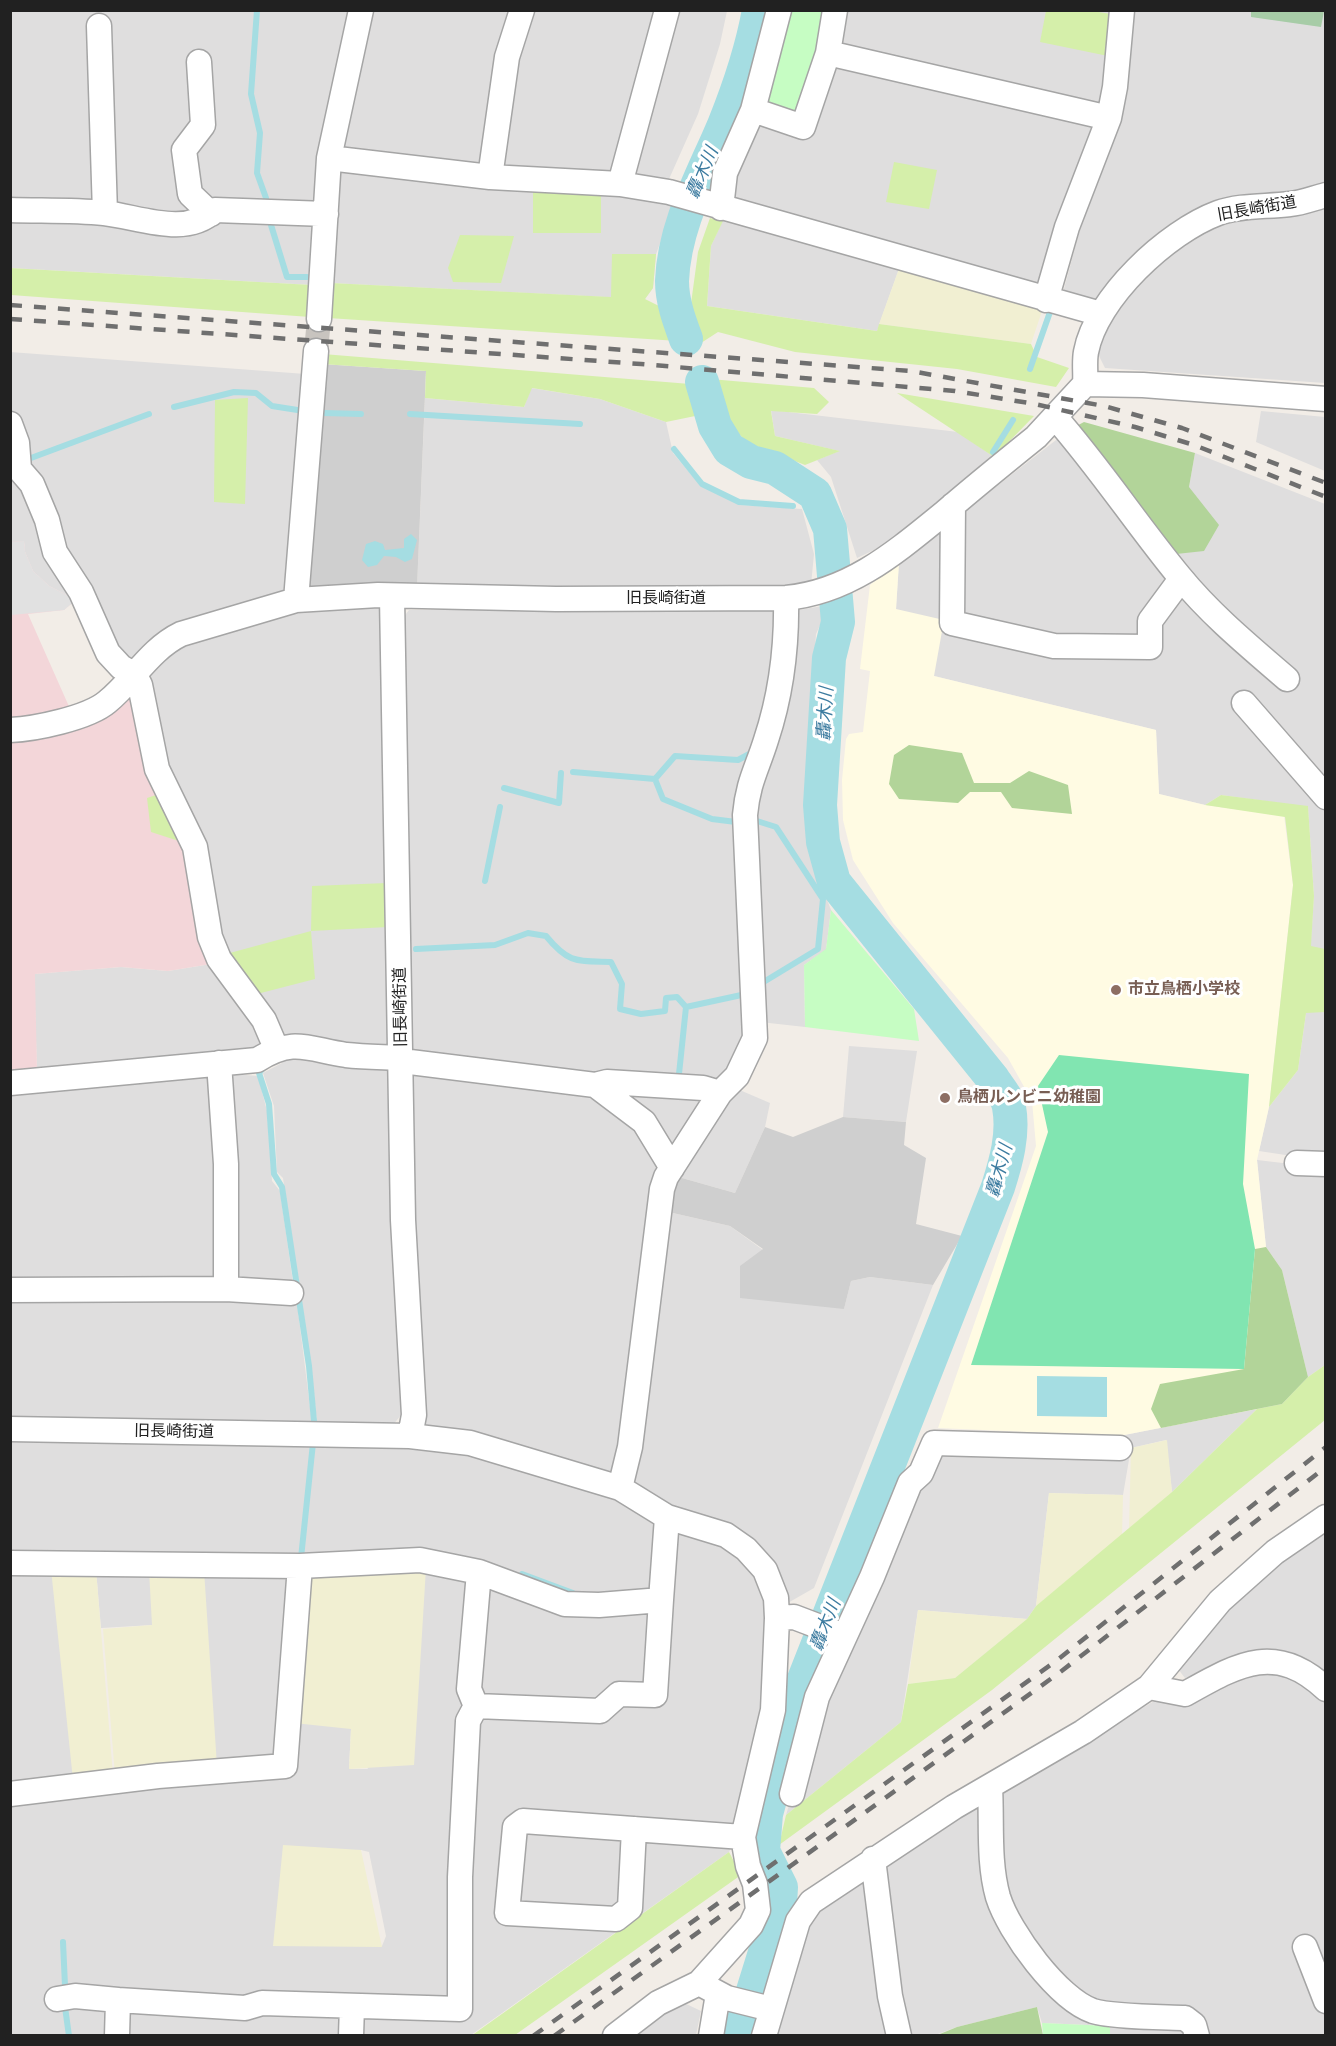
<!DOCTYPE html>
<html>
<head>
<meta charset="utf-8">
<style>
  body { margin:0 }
  #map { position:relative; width:1336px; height:2046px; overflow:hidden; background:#f2ede7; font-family:Arial,sans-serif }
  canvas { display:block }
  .frame { position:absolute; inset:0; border:12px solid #212121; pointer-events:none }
</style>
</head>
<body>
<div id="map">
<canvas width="1336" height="2046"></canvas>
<div class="frame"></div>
</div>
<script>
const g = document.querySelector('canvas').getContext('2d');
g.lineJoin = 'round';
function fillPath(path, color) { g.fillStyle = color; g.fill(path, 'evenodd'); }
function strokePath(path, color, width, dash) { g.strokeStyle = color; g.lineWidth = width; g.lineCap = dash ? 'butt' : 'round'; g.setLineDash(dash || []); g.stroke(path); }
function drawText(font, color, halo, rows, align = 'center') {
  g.font = font + ' Arial,"Noto Sans JP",sans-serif'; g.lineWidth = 6; g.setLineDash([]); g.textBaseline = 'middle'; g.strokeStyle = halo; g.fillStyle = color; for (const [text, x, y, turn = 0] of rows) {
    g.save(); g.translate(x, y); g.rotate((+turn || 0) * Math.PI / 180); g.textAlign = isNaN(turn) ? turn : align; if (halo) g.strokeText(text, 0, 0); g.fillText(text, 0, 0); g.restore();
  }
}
fillPath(new Path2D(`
  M 10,11 L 354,11 L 312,285 L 11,268 Z
  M 366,11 L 727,11 L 720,44 L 698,114 L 661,197 L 675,203 L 656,254 L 653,288 L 645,299 L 331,283 L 337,148 Z
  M 829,11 L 1112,11 L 1101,106 L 1040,290 L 900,266 L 877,331 L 707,306 L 711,246 L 731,202 L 734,173 L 762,103 Z
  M 1132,11 L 1325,11 L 1325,187 L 1296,195 L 1225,201 L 1092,306 L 1062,296 L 1081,226 L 1121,120 L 1128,90 Z
  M 1325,205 L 1325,383 L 1105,368 L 1097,352 L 1117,308 L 1162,259 L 1209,229 L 1238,221 L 1280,218 Z
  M 10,352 L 319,375 L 300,595 L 165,636 L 125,679 L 76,600 L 49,586 L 33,571 L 25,552 L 24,542 L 11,542 Z
  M 531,388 L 600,399 L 666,422 L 673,453 L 700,485 L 740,505 L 802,509 L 814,554 L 811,585 L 784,589 L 417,588 L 425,398 L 524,407 Z
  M 771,410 L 958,432 L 994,457 L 889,543 L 857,558 L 831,477 L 817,460 L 839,451 L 775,436 Z
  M 1261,411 L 1325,417 L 1325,471 L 1256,442 Z
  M 1069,430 L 1189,487 L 1195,453 L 1325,504 L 1325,1161 L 1259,1151 L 1269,1107 L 1298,1070 L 1306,1013 L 1314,896 L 1308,807 L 1221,795 L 1205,805 L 1159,794 L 1156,730 L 934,676 L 896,609 L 899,562 Z
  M 381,601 L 391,1052 L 280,1040 L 226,954 L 164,765 L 145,672 L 173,643 L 304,606 Z
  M 823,606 L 821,623 L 816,634 L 804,814 L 815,869 L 831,910 L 826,950 L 804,965 L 805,1027 L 760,1022 L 753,811 L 792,611 Z
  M 409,610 L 776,610 L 775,675 L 742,776 L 749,1032 L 734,1072 L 710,1084 L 412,1058 L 402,619 Z
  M 211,964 L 264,1030 L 264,1050 L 37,1073 L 34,974 L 121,967 L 168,971 Z
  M 849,1046 L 917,1051 L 906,1122 L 843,1117 Z
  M 289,1052 L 392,1063 L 406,1409 L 392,1426 L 317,1423 L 311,1364 L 283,1178 L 277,1172 L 274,1106 L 263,1073 L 282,1063 Z
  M 412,1067 L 567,1084 L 615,1103 L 665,1169 L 616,1479 L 421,1432 L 414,1234 Z
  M 233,1074 L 258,1076 L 267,1111 L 272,1181 L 280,1191 L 294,1289 L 11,1285 L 11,1090 Z
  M 609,1085 L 696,1091 L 703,1102 L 668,1151 Z
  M 735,1088 L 770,1103 L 765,1127 L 735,1193 L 675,1176 Z
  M 1257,1160 L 1325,1168 L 1325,1365 L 1308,1377 L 1282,1270 L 1266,1247 Z
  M 664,1211 L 730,1226 L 844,1309 L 851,1281 L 870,1277 L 933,1285 L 814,1588 L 786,1604 L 771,1560 L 672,1513 L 627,1484 Z
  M 11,1299 L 297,1303 L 312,1423 L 11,1421 Z
  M 1257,1409 L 1172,1492 L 1166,1440 L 1131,1448 L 1123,1495 L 1049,1493 L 1036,1606 L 1027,1619 L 918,1610 L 901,1722 L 786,1815 L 825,1686 L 936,1451 L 1111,1454 L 1119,1436 Z
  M 10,1436 L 473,1448 L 615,1494 L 727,1541 L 754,1569 L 770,1599 L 768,1711 L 742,1826 L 729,1852 L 471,2035 L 11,2035 ZM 96,1570 L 101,1628 L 152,1625 L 115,1775 L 73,1780 ZM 351,1729 L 368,1769 L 349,1769 ZM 361,1850 L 369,1852 L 386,1936 L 382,1946 L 273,1946 Z
  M 1325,1527 L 1325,2035 L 1110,2035 L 1110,2026 L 1042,2023 L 1037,2007 L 957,2027 L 935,2035 L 773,2036 L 804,1922 L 890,1859 L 999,1792 L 1156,1700 L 1255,1655 L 1185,1678 L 1174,1664 L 1270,1568 Z
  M 680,2001 L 701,2011 L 696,2035 L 632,2036 Z`), '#dfdede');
fillPath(new Path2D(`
  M 24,541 L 25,552 L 33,571 L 49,586 L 76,600 L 64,610 L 28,614 L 71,711 L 134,686 L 188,844 L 211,964 L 168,971 L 121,967 L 35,974 L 37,1073 L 10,1074 L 10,542 Z`), '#f3d6d9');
fillPath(new Path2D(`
  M 899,562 L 896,609 L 944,620 L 934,676 L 1156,730 L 1159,794 L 1205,805 L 1284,816 L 1293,885 L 1269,1107 L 1257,1160 L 1266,1247 L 1257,1409 L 1119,1436 L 938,1428 L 1036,1146 L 1032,1101 L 1008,1058 L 893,923 L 853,860 L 843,820 L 842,780 L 846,739 L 849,734 L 863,732 L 870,671 L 860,669 L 870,585 Z`), '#fffbe3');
fillPath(new Path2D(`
  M 322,364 L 426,371 L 417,588 L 300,595 Z
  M 843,1117 L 906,1122 L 904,1145 L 926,1158 L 916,1224 L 962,1236 L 933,1285 L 870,1277 L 851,1281 L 844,1309 L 740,1298 L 740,1266 L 763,1249 L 730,1226 L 664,1211 L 675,1176 L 735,1193 L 765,1127 L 793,1137 Z`), '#cfcfcf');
fillPath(new Path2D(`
  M 900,266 L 1043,308 L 1031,344 L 879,324 Z
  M 1167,1440 L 1172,1492 L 1129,1529 L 1131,1448 Z
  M 1049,1493 L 1123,1495 L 1122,1536 L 1036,1606 Z
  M 426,1568 L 414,1765 L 349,1769 L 351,1729 L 294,1723 L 307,1578 L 313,1572 Z
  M 51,1569 L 96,1570 L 113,1775 L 73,1780 Z
  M 149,1570 L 204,1570 L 217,1766 L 115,1775 L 103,1629 L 152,1625 Z
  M 918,1610 L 1027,1619 L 955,1678 L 908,1684 Z
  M 283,1845 L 361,1850 L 382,1947 L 273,1946 Z`), '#f1efd2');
fillPath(new Path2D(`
  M 1046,11 L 1092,11 L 1111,14 L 1108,56 L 1040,42 Z
  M 894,162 L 937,170 L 929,209 L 886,202 Z
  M 533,190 L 601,194 L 601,233 L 533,233 Z
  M 710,218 L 723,221 L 711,246 L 707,306 L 877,331 L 879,324 L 1031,344 L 1037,357 L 1069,368 L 1056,387 L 957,369 L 795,352 L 718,332 L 701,343 L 690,311 L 698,252 Z
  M 460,235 L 514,236 L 501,283 L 453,282 L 448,268 Z
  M 612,254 L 656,254 L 653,288 L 645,299 L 669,311 L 678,341 L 328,318 L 331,283 L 611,297 Z
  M 10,268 L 312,285 L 310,317 L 11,295 Z
  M 323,354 L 690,384 L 700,415 L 666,422 L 600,399 L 532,388 L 524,407 L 425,398 L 426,371 L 322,364 Z
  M 710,379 L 814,388 L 829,402 L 817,414 L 771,411 L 775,436 L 840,451 L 805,465 L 746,442 L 728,421 Z
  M 897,393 L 1034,416 L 994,457 Z
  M 248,398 L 245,504 L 214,502 L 215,400 Z
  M 162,793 L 188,844 L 151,832 L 147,798 Z
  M 1221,795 L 1308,806 L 1314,896 L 1311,946 L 1325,949 L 1325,1012 L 1306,1013 L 1298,1070 L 1269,1107 L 1293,885 L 1285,817 L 1205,805 Z
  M 387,883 L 388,927 L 311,931 L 315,979 L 257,994 L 226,954 L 311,931 L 312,886 Z
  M 1325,1365 L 1325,1420 L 992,1690 L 779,1845 L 786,1815 L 901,1722 L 908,1684 L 955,1678 L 1027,1619 L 1036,1606 L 1172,1492 L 1257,1409 L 1282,1404 L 1308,1377 Z
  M 729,1852 L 741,1875 L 515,2035 L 471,2036 Z`), '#d5efaa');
fillPath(new Path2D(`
  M 1084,422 L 1195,453 L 1189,487 L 1219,525 L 1204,551 L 1167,555 L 1069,430 Z
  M 909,745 L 962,753 L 974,783 L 1010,783 L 1029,771 L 1068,785 L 1072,814 L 1012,808 L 1001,792 L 970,792 L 958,803 L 899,799 L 889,784 L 894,755 Z
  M 1266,1247 L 1282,1270 L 1308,1377 L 1282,1404 L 1161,1428 L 1151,1409 L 1160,1384 L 1244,1369 L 1255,1249 Z
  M 1037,2007 L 1043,2035 L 935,2036 L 957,2027 Z`), '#b2d499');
fillPath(new Path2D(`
  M 1251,11 L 1251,10 L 1324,11 L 1321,27 L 1251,17 Z`), '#a7cca7');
fillPath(new Path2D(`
  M 786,11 L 829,11 L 801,117 L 762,103 Z
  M 831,910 L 914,1009 L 919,1041 L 805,1027 L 804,965 L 826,949 Z
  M 1042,2023 L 1110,2026 L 1110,2035 L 1043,2035 Z`), '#c6fdc3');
fillPath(new Path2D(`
  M 1059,1055 L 1249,1074 L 1243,1184 L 1255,1249 L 1244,1369 L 971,1365 L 1048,1132 L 1038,1086 Z`), '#81e5b1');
fillPath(new Path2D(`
  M 24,541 L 25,552 L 33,571 L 49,586 L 76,600 L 64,610 L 11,615 L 10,542 Z`), '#e1e1e1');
fillPath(new Path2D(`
  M 411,534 L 417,540 L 412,559 L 405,562 L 396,557 L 384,556 L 377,565 L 368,567 L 362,560 L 366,544 L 375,541 L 383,544 L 385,550 L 404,548 L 404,539 Z
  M 1037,1376 L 1107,1377 L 1107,1417 L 1037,1416 Z`), '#a5dde2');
strokePath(new Path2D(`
  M 257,10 L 251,94 L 260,133 L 257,173 L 266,198
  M 271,225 L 287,277 L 307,277
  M 1030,369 L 1050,312
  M 174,407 L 234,392 L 256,393 L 272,406 L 304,411
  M 323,413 L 361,414
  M 410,414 L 580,424
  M 674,449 L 702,484 L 739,502 L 793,506
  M 993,452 L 1013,420
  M 31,458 L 149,414
  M 573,772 L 655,779 L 663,799 L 712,819 L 736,822
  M 655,779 L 675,756 L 738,760 L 753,752
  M 504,788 L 559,803 L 561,773
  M 757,821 L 776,827 L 823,899 L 818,949 L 762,983
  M 485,881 L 500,807
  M 416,949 L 495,945 L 528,933 L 546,936 C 569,964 577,961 611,962 L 622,984 L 620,1009 L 641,1014 L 665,1011 L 666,998 L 677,997 L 686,1007
  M 264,1067 L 259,1073 L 269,1104 L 274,1174 L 282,1187 L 309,1366 L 314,1421
  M 679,1074 L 686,1007 L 746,994
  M 301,1558 L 313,1443
  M 522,1574 L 573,1593
  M 63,1942 L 65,1986
  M 65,2007 L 69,2036`), '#a5dde2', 6);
strokePath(new Path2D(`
  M 686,339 C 679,320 672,301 672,281 C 674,225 703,175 724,125 C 739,88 752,49 759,10
  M 702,382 L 715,426 L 729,449 L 751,462 L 775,468 L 815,494 L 830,529 L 838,622 L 829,658 L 820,805 L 823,842 L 834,882 L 993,1079 C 998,1087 1008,1098 1009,1107 C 1014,1134 1006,1162 998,1187 L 799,1692 L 766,1814 L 763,1851 L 781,1887 L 780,1904 L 739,2036`), '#a5dde2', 34);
strokePath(new Path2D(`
  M 316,351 L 319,319`), '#c8c4bf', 24, [24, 12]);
const minor = new Path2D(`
  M 99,26 L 105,213
  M 828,53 L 1109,118
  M 199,62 L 203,125 L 184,150 L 190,194 L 211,214
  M 753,110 L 803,127 L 828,53 L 835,10
  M 329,158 L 490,177 L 620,184 L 669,192 L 1101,314
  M 490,177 L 507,57 L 522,10
  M 620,184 L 667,10
  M 721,208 L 725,173 L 753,110 L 779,10
  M 10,210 C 41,211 73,210 104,213 C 140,217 185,238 215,210 L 326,214
  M 1046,300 L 1067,227 L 1109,118 L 1115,87 L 1122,10
  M 319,319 L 329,158 L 361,10
  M 1085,384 L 1143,385 L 1326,399
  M 1055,417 C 1100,468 1137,525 1180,577 C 1211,615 1250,647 1287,679
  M 10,424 L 17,443 L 19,469 L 32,484 L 47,520 L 55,552 L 81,592 L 108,653 L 121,667 L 135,675 L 140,685 L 157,769 L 195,847 L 210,937 L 219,959 L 264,1020 L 276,1048
  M 953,505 L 952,623 L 1054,646 L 1150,647 L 1150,621 L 1181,579
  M 392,597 L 403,1220 L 414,1415 L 410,1436
  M 296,600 L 316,351
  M 1244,703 L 1326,797
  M 10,730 C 35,729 88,718 107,702 C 133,681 150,649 181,634 L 296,600 L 378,595 L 556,599 L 786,598 C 850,592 896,552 944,513 C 974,487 1005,462 1036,437 L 1085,384 C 1086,374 1084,362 1086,352 C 1096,298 1167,232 1218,213 C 1240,205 1266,207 1290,204 C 1302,203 1314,198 1326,195
  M 402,1061 L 595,1085 L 607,1082 L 703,1088 L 720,1093
  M 219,1063 L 226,1164 L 226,1289
  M 10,1083 L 257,1060 C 294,1037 307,1049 346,1055 C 364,1057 383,1057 402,1058
  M 595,1085 L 644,1122 L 672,1168
  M 1297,1163 L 1326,1164
  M 10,1290 L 226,1289 L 291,1293
  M 10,1429 L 410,1436 L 470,1443 L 620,1488 L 667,1517 L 726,1535 L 746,1549 L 765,1570 L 776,1598 L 777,1618 L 773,1710 L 743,1837 L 523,1821 L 515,1827 L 507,1913 L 616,1919 L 630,1908 L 634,1829
  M 620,1488 L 630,1447 L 662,1189 L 666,1177 L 720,1093 L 737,1076 L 755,1038 L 745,815 C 748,782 757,769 766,740 C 781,695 787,645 786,598
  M 10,1563 L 300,1566
  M 777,1618 L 794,1617 L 844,1636
  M 1149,1687 L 1185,1694 C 1237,1665 1275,1641 1326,1689
  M 476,1706 L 469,1689 L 479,1572
  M 990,1787 C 992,1822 988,1862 998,1897 C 1009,1932 1058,1999 1093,2011 C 1112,2017 1163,2017 1185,2018 L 1194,2025 L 1197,2036
  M 10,1794 L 158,1776 L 285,1766 L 300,1566 L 420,1560 L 479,1572 L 565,1604 L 599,1605 L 661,1600 L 667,1517
  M 792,1794 L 817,1697 L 872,1577 L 910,1483 L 921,1473 L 934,1443 L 1120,1448
  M 873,1859 L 890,1996 L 899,2036
  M 1305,1947 L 1326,2001
  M 699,1983 L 727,1998 L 771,2009
  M 57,1999 L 75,1996 L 118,2000
  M 117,2036 L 118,2000 L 245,2008 L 262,2003 L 460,2009 L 460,1877 L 468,1721 L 476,1706 L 600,1711 L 619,1694 L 655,1695 L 661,1600
  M 351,2036 L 352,2006
  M 615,2036 L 658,2003 L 699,1983 L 751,1925 L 758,1910 L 755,1884 L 748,1866 L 743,1837
  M 711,2036 L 718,1994
  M 764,2036 L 798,1921 L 811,1902 L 954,1807 L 1083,1732 L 1149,1687 L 1220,1601 L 1275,1552 L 1326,1517`);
strokePath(minor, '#a5a5a5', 27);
strokePath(minor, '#fff', 24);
strokePath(new Path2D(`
  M 10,305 L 911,371 L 1104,406 L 1182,428 L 1326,483
  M 10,319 L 641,364 L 955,391 L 1035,404 L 1135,427 L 1194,445 L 1326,497
  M 533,2036 L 1056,1661 L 1326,1447
  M 554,2036 L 1059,1673 L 1326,1467`), '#6f6f6f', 4.5, [12, 12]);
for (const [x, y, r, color] of [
  [1116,990,6,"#8d6e63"],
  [945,1098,6,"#8d6e63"]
]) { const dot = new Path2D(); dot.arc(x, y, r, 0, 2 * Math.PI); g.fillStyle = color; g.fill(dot); strokePath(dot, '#fff', 2); }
drawText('16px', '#212121', '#fff', [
  ["旧長崎街道",1257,209,-10],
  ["旧長崎街道",666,599],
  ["旧長崎街道",401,1007,-91],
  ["旧長崎街道",174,1432,1]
]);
drawText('bold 16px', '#785e54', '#fff', [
  ["市立鳥栖小学校",1128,990],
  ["鳥栖ルンビニ幼稚園",957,1098]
], 'left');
drawText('italic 18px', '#3d7ca0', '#fff', [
  ["轟木川",703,173,-67],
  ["轟木川",826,714,-87],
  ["轟木川",1000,1171,-75],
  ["轟木川",826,1625,-69]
]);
</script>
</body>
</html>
